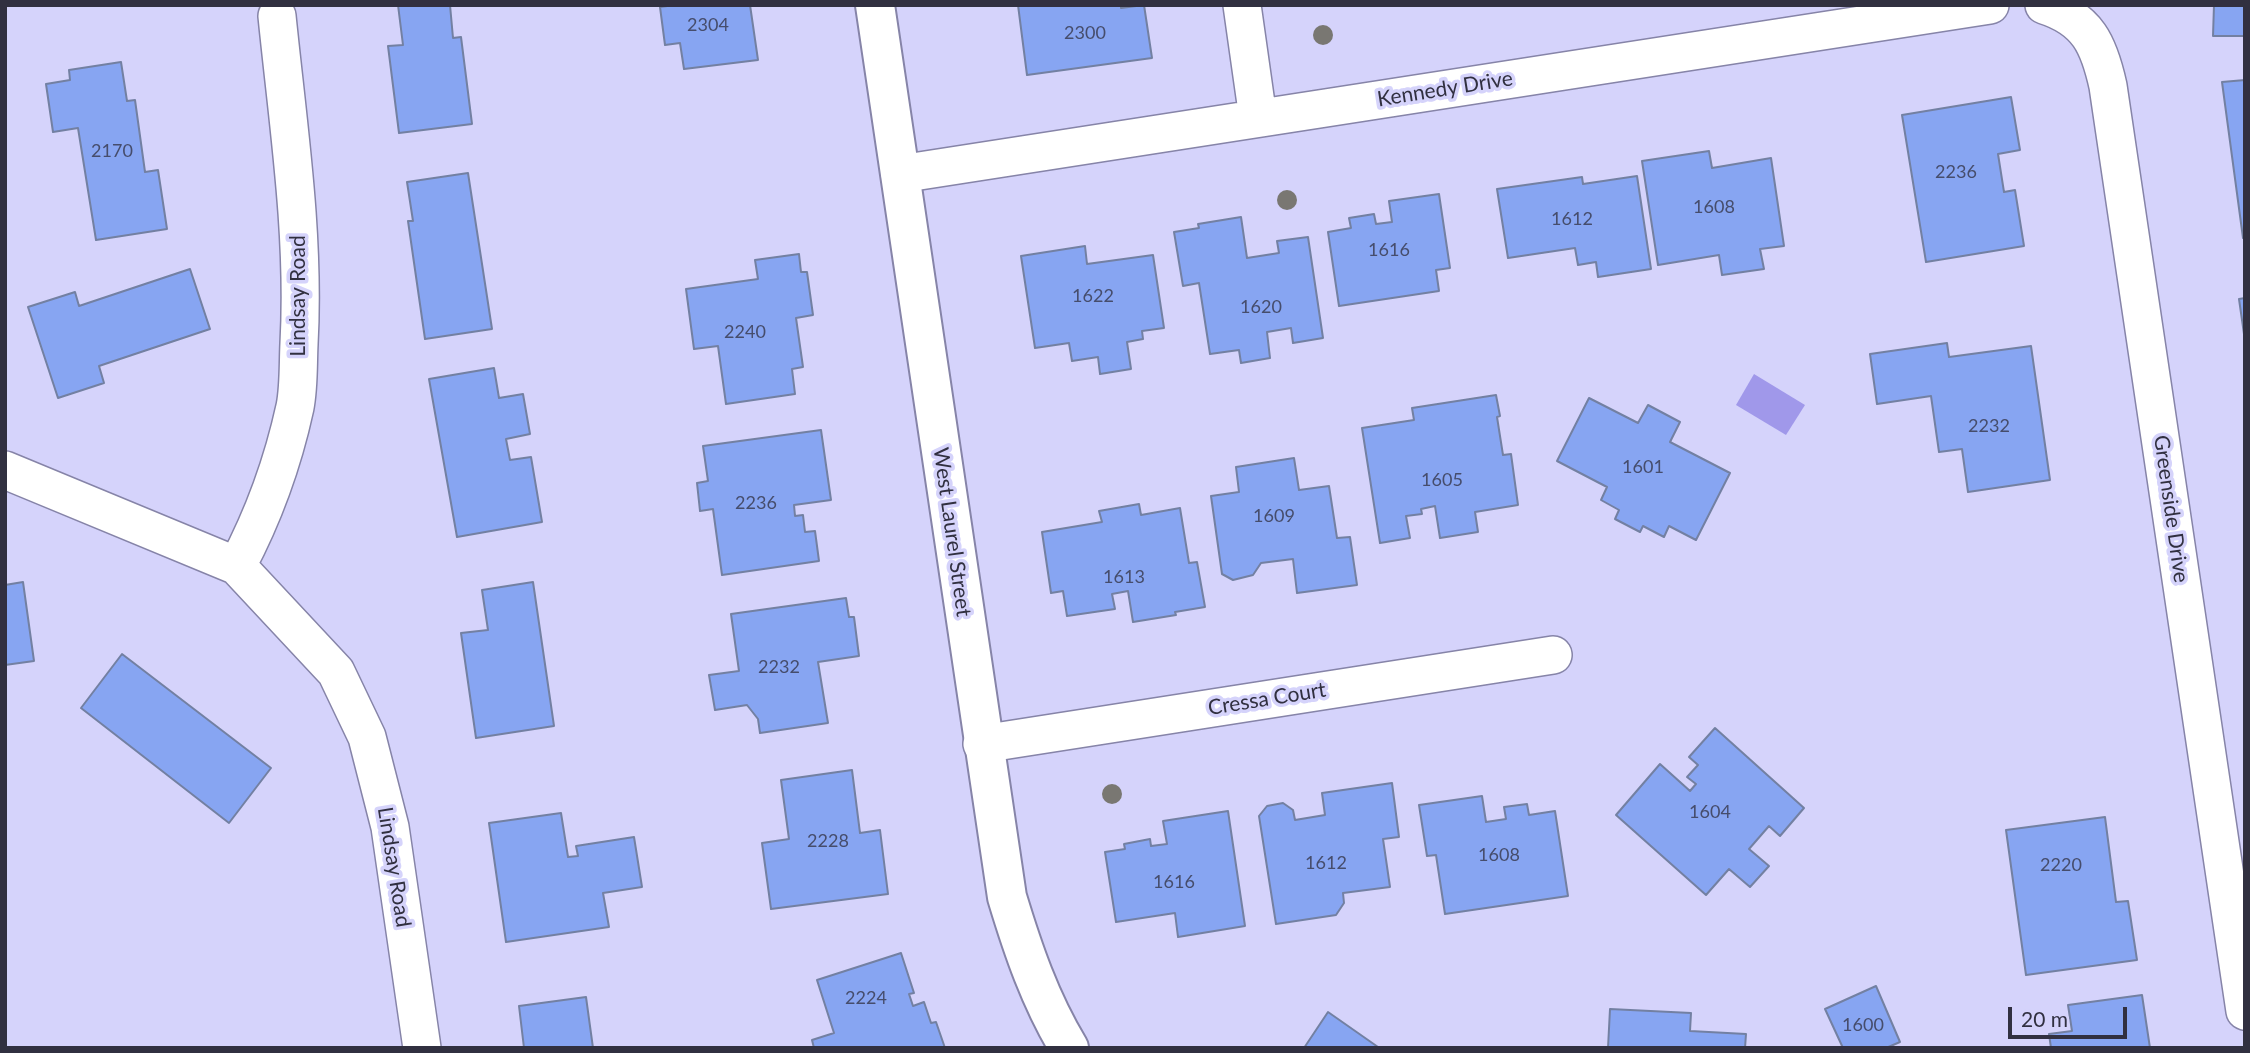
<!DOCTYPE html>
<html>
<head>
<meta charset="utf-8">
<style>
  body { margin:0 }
  #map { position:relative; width:2250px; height:1053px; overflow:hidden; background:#d5d3fb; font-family:Lato,sans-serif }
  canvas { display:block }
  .frame { position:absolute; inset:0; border:7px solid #313040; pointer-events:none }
  .scale { position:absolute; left:2008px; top:1007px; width:119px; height:32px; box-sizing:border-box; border:4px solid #313040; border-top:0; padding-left:9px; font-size:21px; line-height:24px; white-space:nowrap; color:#313040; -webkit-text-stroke:5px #d5d3fb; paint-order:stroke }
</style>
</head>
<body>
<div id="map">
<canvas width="2250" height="1053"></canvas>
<div class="frame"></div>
<div class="scale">20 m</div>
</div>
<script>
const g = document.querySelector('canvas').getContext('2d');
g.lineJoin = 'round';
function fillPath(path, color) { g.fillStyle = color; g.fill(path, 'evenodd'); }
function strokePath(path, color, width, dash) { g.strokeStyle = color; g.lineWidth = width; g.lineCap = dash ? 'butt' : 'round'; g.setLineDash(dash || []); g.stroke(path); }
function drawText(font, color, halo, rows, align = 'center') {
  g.font = font + ' Lato,sans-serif'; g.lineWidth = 7; g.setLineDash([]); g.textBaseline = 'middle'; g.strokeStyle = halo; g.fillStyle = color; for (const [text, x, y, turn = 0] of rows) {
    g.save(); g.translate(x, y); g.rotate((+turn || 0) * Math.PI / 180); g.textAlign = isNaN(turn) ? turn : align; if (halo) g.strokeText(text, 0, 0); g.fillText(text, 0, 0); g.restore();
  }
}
fillPath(new Path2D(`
  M 1754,374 L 1805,405 L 1786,435 L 1736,405 Z`), '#a098ea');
const building = new Path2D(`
  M 398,5 L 450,5 L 453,38 L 461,37 L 472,124 L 399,133 L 388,46 L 403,45 Z
  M 675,5 L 750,5 L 758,60 L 684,69 L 680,43 L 665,45 L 660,7 Z
  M 1018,5 L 1121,5 L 1121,8 L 1144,5 L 1152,58 L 1027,75 Z
  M 2214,5 L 2245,5 L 2245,36 L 2213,36 Z
  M 121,62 L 127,101 L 135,100 L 145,172 L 158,170 L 167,229 L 96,240 L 78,128 L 53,132 L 46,84 L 70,80 L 69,70 Z
  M 2245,80 L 2245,237 L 2243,238 L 2222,82 Z
  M 2011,97 L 2020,150 L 1998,154 L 2004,192 L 2015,190 L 2024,246 L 1926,262 L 1902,115 Z
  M 1709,151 L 1712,168 L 1771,158 L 1784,246 L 1760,249 L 1764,269 L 1722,275 L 1719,255 L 1658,265 L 1642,161 Z
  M 468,173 L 492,329 L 425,339 L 408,221 L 413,221 L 407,182 Z
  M 1637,176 L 1651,269 L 1598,277 L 1596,262 L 1578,265 L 1575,248 L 1508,258 L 1497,189 L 1582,177 L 1583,184 Z
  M 1439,194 L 1450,268 L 1436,270 L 1439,291 L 1339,306 L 1328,232 L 1351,228 L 1349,218 L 1374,214 L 1376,224 L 1392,222 L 1389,201 Z
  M 1241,217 L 1247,258 L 1279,253 L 1277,241 L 1308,237 L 1323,338 L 1293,343 L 1291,328 L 1267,332 L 1270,358 L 1241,363 L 1239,350 L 1210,354 L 1199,283 L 1183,286 L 1174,232 L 1199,228 L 1198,224 Z
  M 1085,246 L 1087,264 L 1153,255 L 1164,328 L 1142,331 L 1143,339 L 1127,342 L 1131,369 L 1100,374 L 1098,357 L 1072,361 L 1069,343 L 1035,348 L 1021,256 Z
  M 799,254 L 801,272 L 807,272 L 813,315 L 796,318 L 803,367 L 792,369 L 795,394 L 726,404 L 718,346 L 694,349 L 686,289 L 758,279 L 755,260 Z
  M 190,269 L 210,329 L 99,366 L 104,383 L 58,398 L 28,307 L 75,292 L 79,306 Z
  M 2245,298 L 2245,341 L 2239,299 Z
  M 1947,343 L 1949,357 L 2031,346 L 2050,480 L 1968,492 L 1962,449 L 1939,452 L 1931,396 L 1877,404 L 1870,354 Z
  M 494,368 L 499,398 L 523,394 L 530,434 L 506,439 L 510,460 L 531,457 L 542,522 L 457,537 L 429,379 Z
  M 1496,395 L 1500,416 L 1497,417 L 1503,455 L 1511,454 L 1518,505 L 1475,512 L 1478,532 L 1440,538 L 1435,506 L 1421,509 L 1422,514 L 1406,516 L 1410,538 L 1380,543 L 1362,428 L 1414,420 L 1412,408 Z
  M 1589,398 L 1638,423 L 1648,405 L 1680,422 L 1670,442 L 1730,473 L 1696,540 L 1669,526 L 1664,537 L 1643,526 L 1640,532 L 1615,519 L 1619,510 L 1601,500 L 1607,487 L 1557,461 Z
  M 821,430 L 831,500 L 794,505 L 795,516 L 803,515 L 805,532 L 815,531 L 819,561 L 722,575 L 713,509 L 700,511 L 697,483 L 708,481 L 703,446 Z
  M 1294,458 L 1299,490 L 1329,486 L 1337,538 L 1350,537 L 1357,585 L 1297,593 L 1293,559 L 1261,563 L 1253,575 L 1233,580 L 1222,574 L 1211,496 L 1239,492 L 1236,467 Z
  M 1139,504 L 1141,515 L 1180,508 L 1189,563 L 1197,562 L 1205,607 L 1175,612 L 1176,615 L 1133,622 L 1128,591 L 1112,594 L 1115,609 L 1067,616 L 1063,591 L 1051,593 L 1042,532 L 1102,522 L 1099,511 Z
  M 23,582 L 34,661 L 5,665 L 5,585 Z
  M 533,582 L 554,726 L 476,738 L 461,633 L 488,630 L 482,590 Z
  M 846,598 L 849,617 L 854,617 L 859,656 L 818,662 L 828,723 L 760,733 L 758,719 L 747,705 L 715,710 L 709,675 L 739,671 L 731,614 Z
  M 122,654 L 271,768 L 229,823 L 81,708 Z
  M 1715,728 L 1804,808 L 1780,836 L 1769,826 L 1749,849 L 1769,866 L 1750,887 L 1729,869 L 1706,895 L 1616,815 L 1660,764 L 1690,791 L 1696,784 L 1687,777 L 1698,765 L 1689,757 Z
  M 852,770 L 860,833 L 880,830 L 888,894 L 771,909 L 762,843 L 789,839 L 781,780 Z
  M 1392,783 L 1399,837 L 1383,839 L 1390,887 L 1343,893 L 1344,903 L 1336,915 L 1276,924 L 1259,816 L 1267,806 L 1283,803 L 1293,810 L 1295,820 L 1325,815 L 1322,793 Z
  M 1482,796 L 1486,822 L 1506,819 L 1504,807 L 1527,804 L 1529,815 L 1555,811 L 1568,896 L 1445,914 L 1436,855 L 1427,856 L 1419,805 Z
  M 1228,811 L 1245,926 L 1178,937 L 1175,913 L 1116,922 L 1105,852 L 1125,849 L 1124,844 L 1150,839 L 1151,846 L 1167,844 L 1163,821 Z
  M 561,813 L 568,857 L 578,856 L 576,846 L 634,837 L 642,887 L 603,893 L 609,927 L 506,942 L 489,823 Z
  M 2105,817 L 2116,902 L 2128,901 L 2137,960 L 2026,975 L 2006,830 Z
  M 901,953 L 914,993 L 909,994 L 913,1006 L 924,1002 L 931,1023 L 936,1022 L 945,1048 L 814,1048 L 812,1040 L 834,1033 L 817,980 Z
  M 1876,986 L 1900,1042 L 1886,1048 L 1843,1048 L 1825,1009 Z
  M 2142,995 L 2150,1048 L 2051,1048 L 2049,1034 L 2072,1031 L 2068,1005 Z
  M 586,997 L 593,1048 L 524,1048 L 519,1006 Z
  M 1610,1009 L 1691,1013 L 1690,1031 L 1746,1034 L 1745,1048 L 1608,1048 Z
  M 1328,1012 L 1378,1047 L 1304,1048 Z`);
fillPath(building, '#87a5f2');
strokePath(building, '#7380a2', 2);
const street = new Path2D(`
  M 1242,5 L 1258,118
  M 2044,5 C 2088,19 2099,45 2108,86 L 2245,1011
  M 900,174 L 1990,5
  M 5,470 L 237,566 L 336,672 L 367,737 L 390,827 L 422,1048
  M 237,566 C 263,517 283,462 295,407 C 299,387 298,364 299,344 C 305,234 288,125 277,16
  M 982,744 L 1553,655`);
const secondary = new Path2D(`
  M 875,5 L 1007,897 C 1023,950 1040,1000 1069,1048`);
strokePath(street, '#8684a8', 40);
strokePath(secondary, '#8684a8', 42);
strokePath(street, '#fff', 37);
strokePath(secondary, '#fff', 38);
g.fillStyle = '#797772';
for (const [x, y] of [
  [1323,35],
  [1287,200],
  [1112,794]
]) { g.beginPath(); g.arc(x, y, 10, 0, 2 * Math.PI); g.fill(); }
drawText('18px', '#464d6c', null, [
  ["2304",708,25],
  ["2300",1085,33],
  ["2170",112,151],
  ["2236",1956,172],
  ["1608",1714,207],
  ["1612",1572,219],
  ["1616",1389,250],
  ["1622",1093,296],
  ["1620",1261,307],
  ["2240",745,332],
  ["2232",1989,426],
  ["1601",1643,467],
  ["1605",1442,480],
  ["2236",756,503],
  ["1609",1274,516],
  ["1613",1124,577],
  ["2232",779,667],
  ["1604",1710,812],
  ["2228",828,841],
  ["1608",1499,855],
  ["1612",1326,863],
  ["2220",2061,865],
  ["1616",1174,882],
  ["2224",866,998],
  ["1600",1863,1025]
]);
drawText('21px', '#313040', '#d5d3fb', [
  ["Kennedy Drive",1445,89,-9],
  ["Lindsay Road",298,296,-90],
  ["Greenside Drive",2171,509,82],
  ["West Laurel Street",952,532,82],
  ["Cressa Court",1267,699,-9],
  ["Lindsay Road",394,867,81]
]);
</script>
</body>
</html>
